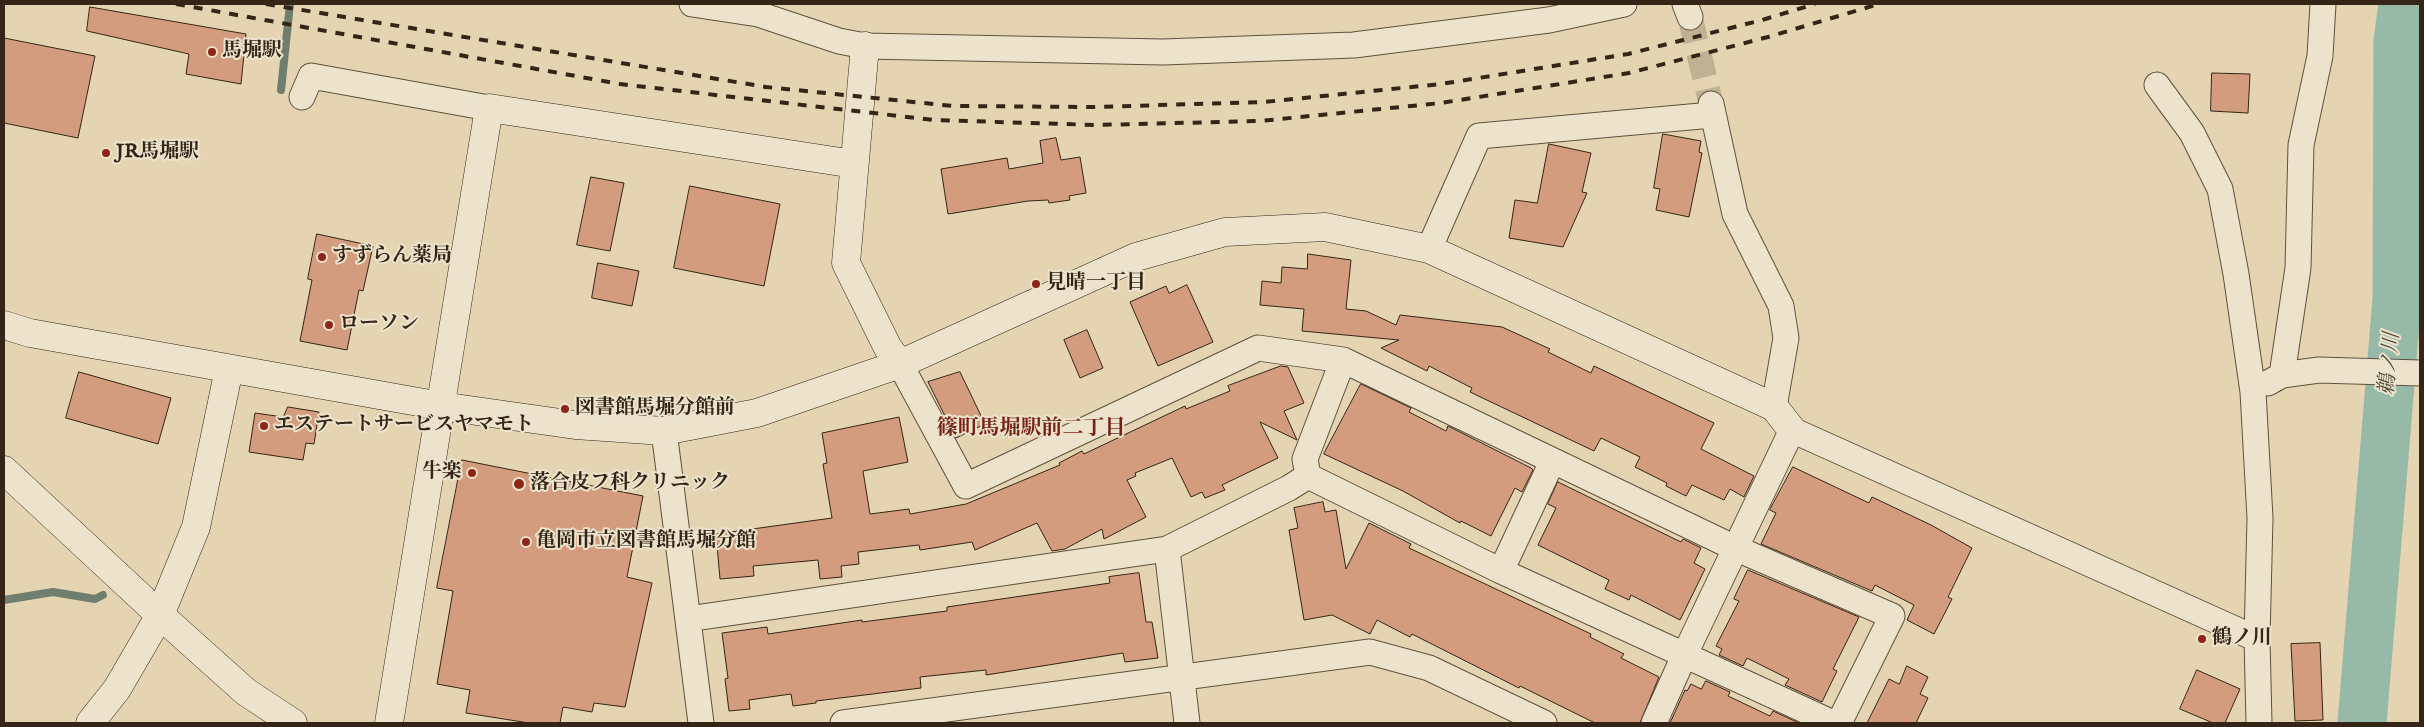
<!DOCTYPE html>
<html>
<head>
<meta charset="utf-8">
<style>
  body { margin:0 }
  #map { position:relative; width:2424px; height:727px; overflow:hidden; background:#e4d4b2; font-family:"IM FELL English",serif }
  canvas { display:block }
  .frame { position:absolute; inset:0; border:5px solid #342516; pointer-events:none }
</style>
</head>
<body>
<div id="map">
<canvas width="2424" height="727"></canvas>
<div class="frame"></div>
</div>
<script>
const g = document.querySelector('canvas').getContext('2d');
g.lineJoin = 'round';
function strokePath(path, color, width, dash) { g.strokeStyle = color; g.lineWidth = width; g.lineCap = dash ? 'butt' : 'round'; g.setLineDash(dash || []); g.stroke(path); }
function fillPath(path, color) { g.fillStyle = color; g.fill(path, 'evenodd'); }
function drawText(font, color, halo, rows, align = 'center') {
  g.font = font + ' "IM FELL English","Noto Serif JP",serif'; g.lineWidth = 4; g.setLineDash([]); g.textBaseline = 'middle'; g.strokeStyle = halo; g.fillStyle = color; for (const [text, x, y, turn = 0] of rows) {
    g.save(); g.translate(x, y); g.rotate((+turn || 0) * Math.PI / 180); g.textAlign = isNaN(turn) ? turn : align; if (halo) g.strokeText(text, 0, 0); g.fillText(text, 0, 0); g.restore();
  }
}
strokePath(new Path2D(`
  M 281,90 L 290,4
  M 4,600 L 53,592 L 95,599 L 103,595`), '#6f7e6d', 8);
strokePath(new Path2D(`
  M 2362,723 L 2397,299 L 2398,41 L 2403,4`), '#97b9a7', 49);
const building = new Path2D(`
  M 90,7 L 246,34 L 241,84 L 186,74 L 189,54 L 87,31 Z
  M 4,38 L 95,56 L 78,138 L 4,123 Z
  M 2212,73 L 2250,74 L 2248,113 L 2211,111 Z
  M 1663,134 L 1701,141 L 1699,152 L 1702,153 L 1689,217 L 1656,210 L 1660,189 L 1654,188 Z
  M 1056,138 L 1061,160 L 1080,157 L 1086,193 L 1069,196 L 1070,200 L 1049,203 L 1048,200 L 1028,201 L 948,214 L 941,169 L 1007,158 L 1009,169 L 1043,163 L 1040,141 Z
  M 1549,144 L 1591,153 L 1582,192 L 1587,193 L 1563,247 L 1509,238 L 1515,200 L 1537,203 Z
  M 591,177 L 624,183 L 610,251 L 577,245 Z
  M 690,186 L 780,204 L 764,286 L 674,268 Z
  M 317,234 L 373,246 L 363,291 L 359,290 L 347,350 L 300,341 L 312,280 L 308,279 Z
  M 1308,254 L 1351,260 L 1346,309 L 1366,311 L 1396,325 L 1400,315 L 1502,327 L 1550,349 L 1548,352 L 1591,373 L 1594,366 L 1714,423 L 1701,449 L 1754,476 L 1744,497 L 1730,489 L 1724,500 L 1692,485 L 1686,496 L 1666,486 L 1667,483 L 1635,467 L 1640,457 L 1601,438 L 1594,451 L 1470,392 L 1472,388 L 1429,366 L 1427,371 L 1381,348 L 1399,340 L 1302,331 L 1304,309 L 1260,305 L 1262,281 L 1281,283 L 1282,267 L 1307,269 Z
  M 598,263 L 639,271 L 632,306 L 592,298 Z
  M 1187,285 L 1213,342 L 1158,366 L 1130,302 L 1166,286 L 1169,293 Z
  M 1087,330 L 1103,368 L 1080,378 L 1064,340 Z
  M 1281,366 L 1288,367 L 1304,403 L 1284,411 L 1297,440 L 1260,422 L 1278,458 L 1222,485 L 1225,490 L 1205,498 L 1202,492 L 1191,497 L 1172,458 L 1135,473 L 1136,476 L 1127,480 L 1146,517 L 1104,539 L 1102,529 L 1065,549 L 1052,551 L 1037,523 L 975,550 L 972,542 L 920,550 L 919,545 L 858,552 L 859,564 L 841,566 L 842,577 L 820,579 L 818,560 L 753,566 L 754,576 L 720,579 L 716,534 L 832,518 L 823,464 L 827,463 L 822,433 L 899,417 L 908,462 L 863,471 L 870,514 L 909,509 L 910,514 L 966,504 L 1060,465 L 1059,463 L 1082,451 L 1084,454 L 1185,406 L 1186,409 L 1230,391 L 1228,386 Z
  M 79,372 L 171,398 L 158,444 L 66,418 Z
  M 960,372 L 985,424 L 956,438 L 928,382 Z
  M 1361,384 L 1411,408 L 1409,412 L 1446,431 L 1448,426 L 1531,468 L 1533,470 L 1522,492 L 1515,488 L 1491,536 L 1461,521 L 1460,523 L 1403,491 L 1324,454 Z
  M 288,407 L 319,412 L 314,444 L 306,443 L 303,460 L 249,452 L 255,413 L 283,417 Z
  M 462,460 L 643,496 L 627,577 L 652,583 L 625,707 L 594,703 L 592,712 L 563,707 L 560,723 L 529,723 L 466,713 L 470,690 L 437,684 L 453,591 L 437,588 Z
  M 1793,467 L 1869,503 L 1872,497 L 1931,525 L 1972,548 L 1948,597 L 1952,599 L 1934,634 L 1907,620 L 1914,605 L 1875,585 L 1872,591 L 1761,544 L 1776,513 L 1770,510 Z
  M 1558,482 L 1681,542 L 1683,539 L 1701,548 L 1694,563 L 1705,569 L 1680,620 L 1631,595 L 1629,600 L 1605,589 L 1609,580 L 1538,545 L 1556,508 L 1548,504 Z
  M 1323,502 L 1325,512 L 1336,510 L 1346,569 L 1369,523 L 1411,544 L 1409,548 L 1591,634 L 1590,637 L 1624,654 L 1621,658 L 1659,677 L 1640,723 L 1595,723 L 1520,686 L 1519,688 L 1412,634 L 1410,637 L 1377,620 L 1370,634 L 1332,615 L 1304,620 L 1289,530 L 1298,528 L 1294,508 Z
  M 1748,570 L 1859,617 L 1833,669 L 1837,671 L 1822,702 L 1785,685 L 1789,679 L 1747,658 L 1743,666 L 1719,655 L 1722,649 L 1716,646 L 1739,601 L 1734,599 Z
  M 1139,573 L 1146,622 L 1152,622 L 1158,658 L 1125,662 L 1123,653 L 986,675 L 986,670 L 920,677 L 921,688 L 816,701 L 816,703 L 793,706 L 791,694 L 749,700 L 750,709 L 729,711 L 725,679 L 728,678 L 722,633 L 767,627 L 768,634 L 862,620 L 862,622 L 947,611 L 947,607 L 1110,583 L 1109,577 Z
  M 2320,643 L 2323,720 L 2295,721 L 2291,644 Z
  M 1907,666 L 1928,677 L 1920,694 L 1928,698 L 1916,723 L 1867,723 L 1889,679 L 1899,684 Z
  M 2197,670 L 2240,689 L 2225,723 L 2213,723 L 2180,709 Z
  M 1706,681 L 1730,692 L 1728,696 L 1770,716 L 1773,711 L 1799,723 L 1670,723 L 1685,690 L 1687,691 L 1691,684 L 1701,689 Z`);
fillPath(building, '#d49c7f');
strokePath(building, '#342516', 1);
strokePath(new Path2D(`
  M 1690,17 L 1711,104`), '#c1b193', 25, [25, 12]);
const street = new Path2D(`
  M 692,4 L 758,14 L 839,41 L 865,46 L 1163,52 L 1354,45 L 1549,20 L 1624,4
  M 1685,4 L 1690,17
  M 2157,85 L 2192,133 L 2220,189 L 2236,274 L 2253,392 L 2260,518 L 2257,639 L 2259,723
  M 302,97 L 311,76 L 489,108
  M 1711,104 L 1735,214 L 1781,306 L 1786,338 L 1774,407
  M 1429,249 L 1479,136 L 1712,115
  M 900,364 L 966,486 L 1258,348 L 1343,360 L 1735,548 L 1892,616 L 1839,723
  M 2282,375 L 2298,268 L 2301,145 L 2320,56 L 2323,4
  M 2268,383 L 2282,375 L 2319,370 L 2420,373
  M 664,431 L 701,723
  M 1308,476 L 1305,459 L 1343,360
  M 1167,549 L 1187,723
  M 1501,571 L 1552,462
  M 688,619 L 1167,549 L 1289,488 L 1308,476 L 1501,571 L 1833,723
  M 843,723 L 1370,652 L 1429,668 L 1544,723
  M 1654,723 L 1684,656 L 1792,430 L 2257,639`);
const secondary = new Path2D(`
  M 865,46 L 846,263 L 888,348 L 900,364
  M 4,325 L 30,333 L 441,406 L 575,425 L 664,431 L 757,413 L 900,364 L 1136,257 L 1225,232 L 1325,227 L 1429,249 L 1774,407 L 1792,430
  M 229,369 L 196,527 L 160,615 L 246,692 L 293,723
  M 4,470 L 160,615 L 117,689 L 90,723
  M 389,723 L 489,108 L 854,164`);
strokePath(street, '#60513d', 27);
strokePath(secondary, '#342516', 29);
strokePath(street, '#ede3cd', 25);
strokePath(secondary, '#ede3cd', 28);
strokePath(new Path2D(`
  M 176,4 L 620,84 L 934,120 L 1096,125 L 1260,121 L 1441,103 L 1629,73 L 1768,37 L 1879,4
  M 266,4 L 766,87 L 953,106 L 1094,107 L 1264,102 L 1441,84 L 1628,54 L 1762,20 L 1815,4`), '#342516', 4, [9, 9]);
for (const [x, y, r, color] of [
  [212,52,5,"#8f2418"],
  [106,153,5,"#8f2418"],
  [322,257,5,"#8f2418"],
  [1036,284,5,"#8f2418"],
  [329,325,5,"#8f2418"],
  [565,409,5,"#8f2418"],
  [264,426,5,"#8f2418"],
  [472,473,5,"#8f2418"],
  [519,484,6,"#8f2418"],
  [526,542,5,"#8f2418"],
  [2202,639,5,"#8f2418"]
]) { const dot = new Path2D(); dot.arc(x, y, r, 0, 2 * Math.PI); g.fillStyle = color; g.fill(dot); strokePath(dot, '#ede3cd', 2); }
drawText('bold 20px', '#342516', '#ede3cd', [
  ["馬堀駅",222,52],
  ["JR馬堀駅",116,153],
  ["すずらん薬局",332,257],
  ["見晴一丁目",1046,284],
  ["ローソン",339,325],
  ["図書館馬堀分館前",575,409],
  ["エステートサービスヤマモト",274,426],
  ["牛楽",462,473,"right"],
  ["落合皮フ科クリニック",530,484],
  ["亀岡市立図書館馬堀分館",536,542],
  ["鶴ノ川",2212,639]
], 'left');
drawText('italic 21px', '#4d4a3a', '#ede3cd', [
  ["鵜ノ川",2391,364,-85]
]);
drawText('bold 21px', '#7a1f14', '#ede3cd', [
  ["篠町馬堀駅前二丁目",1031,430]
]);
</script>
</body>
</html>
